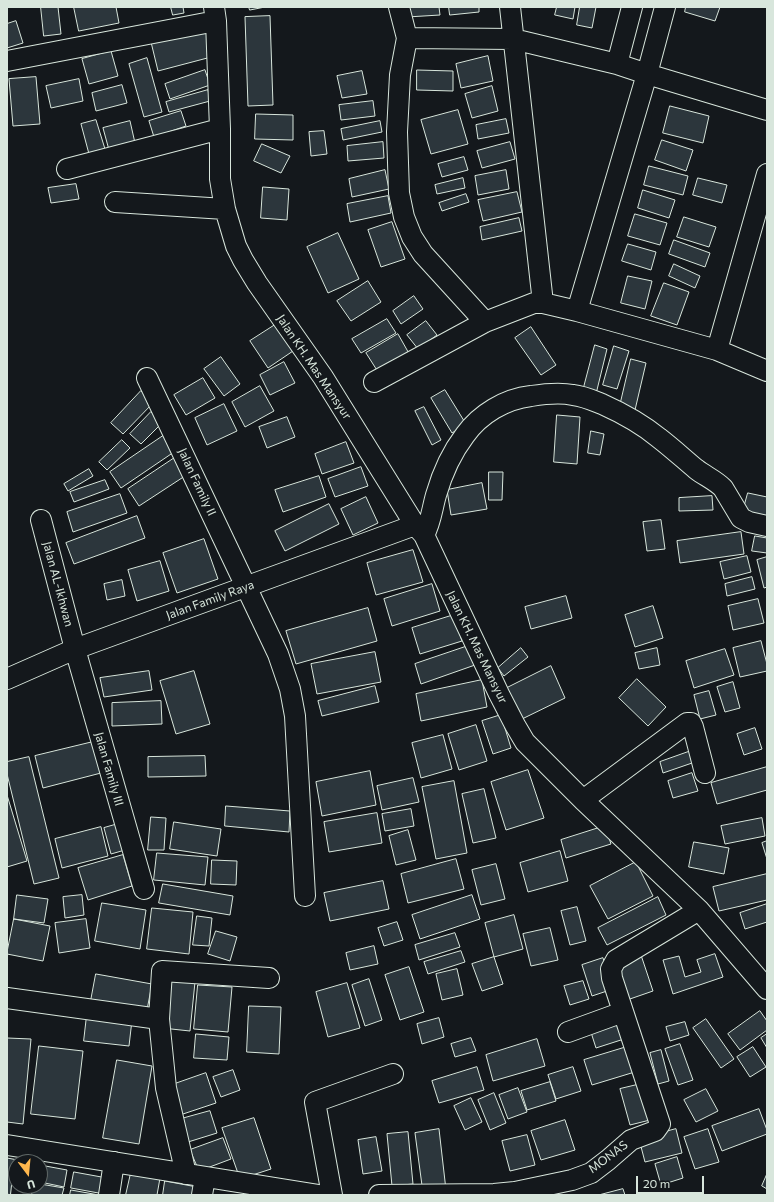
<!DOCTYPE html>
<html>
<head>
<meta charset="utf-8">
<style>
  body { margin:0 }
  #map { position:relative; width:774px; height:1202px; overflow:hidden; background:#14181c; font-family:Commissioner,sans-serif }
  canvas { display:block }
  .frame { position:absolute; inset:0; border:8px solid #d8e6dc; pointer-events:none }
  .north { position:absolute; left:8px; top:1154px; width:40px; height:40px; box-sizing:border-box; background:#14181c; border:1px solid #626a69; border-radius:50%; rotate:164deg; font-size:11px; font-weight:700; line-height:16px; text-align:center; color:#d8e6dc }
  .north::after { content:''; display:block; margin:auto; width:14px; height:18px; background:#ffb74d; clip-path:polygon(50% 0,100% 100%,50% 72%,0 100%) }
  .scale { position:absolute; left:636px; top:1176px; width:68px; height:18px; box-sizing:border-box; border:2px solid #d8e6dc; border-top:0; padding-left:5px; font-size:12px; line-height:14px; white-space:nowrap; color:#d8e6dc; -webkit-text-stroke:3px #14181c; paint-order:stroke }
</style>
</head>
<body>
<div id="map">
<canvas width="774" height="1202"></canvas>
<div class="frame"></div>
<div class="north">U</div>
<div class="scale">20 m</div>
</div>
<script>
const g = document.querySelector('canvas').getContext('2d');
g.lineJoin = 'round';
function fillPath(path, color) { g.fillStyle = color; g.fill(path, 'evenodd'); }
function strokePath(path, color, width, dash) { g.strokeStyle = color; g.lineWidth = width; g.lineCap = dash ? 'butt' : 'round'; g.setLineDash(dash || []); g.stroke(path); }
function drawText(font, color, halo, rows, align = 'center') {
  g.font = font + ' Commissioner,sans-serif'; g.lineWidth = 3; g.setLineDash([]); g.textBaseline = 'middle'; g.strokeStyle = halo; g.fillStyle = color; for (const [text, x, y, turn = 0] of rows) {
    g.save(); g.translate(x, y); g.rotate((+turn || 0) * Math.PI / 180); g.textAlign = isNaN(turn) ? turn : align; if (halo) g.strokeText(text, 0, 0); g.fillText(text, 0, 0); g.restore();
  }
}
const building = new Path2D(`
  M 41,7 L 58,7 L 61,34 L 44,36 Z
  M 74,7 L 116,7 L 119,23 L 79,31 Z
  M 171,7 L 183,7 L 184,13 L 173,15 Z
  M 249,7 L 265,7 L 250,10 Z
  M 406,7 L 439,7 L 440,15 L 407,17 Z
  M 449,7 L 479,7 L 479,12 L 450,15 Z
  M 557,7 L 575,7 L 573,19 L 555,15 Z
  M 580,7 L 596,7 L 592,28 L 577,25 Z
  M 686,7 L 720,7 L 715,21 L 685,12 Z
  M 270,16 L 273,105 L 248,106 L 245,17 Z
  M 16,21 L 23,43 L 7,48 L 7,24 Z
  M 208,29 L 215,56 L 158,71 L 151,42 Z
  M 111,51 L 118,76 L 89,84 L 82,59 Z
  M 488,56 L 493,81 L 461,88 L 456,64 Z
  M 147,58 L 162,112 L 144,117 L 129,64 Z
  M 205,70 L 210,85 L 170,99 L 165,84 Z
  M 417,70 L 453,71 L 453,91 L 417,90 Z
  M 362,71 L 367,94 L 342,98 L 337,76 Z
  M 36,77 L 40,124 L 13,126 L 9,79 Z
  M 79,79 L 83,101 L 51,108 L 46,86 Z
  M 122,85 L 127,103 L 96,111 L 92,93 Z
  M 492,86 L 498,111 L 472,118 L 465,94 Z
  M 208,90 L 210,101 L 169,112 L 166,102 Z
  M 373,101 L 375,116 L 341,120 L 339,105 Z
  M 670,106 L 709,116 L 703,143 L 663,133 Z
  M 458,110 L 468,144 L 431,154 L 421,120 Z
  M 181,111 L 186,126 L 154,137 L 149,121 Z
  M 256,114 L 293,115 L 293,140 L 255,139 Z
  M 506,119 L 509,133 L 478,139 L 476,125 Z
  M 96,120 L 105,149 L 89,154 L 81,124 Z
  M 130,121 L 135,143 L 109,150 L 103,128 Z
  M 380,121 L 382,132 L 343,140 L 341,129 Z
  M 324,131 L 327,154 L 311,156 L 309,132 Z
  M 662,140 L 693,150 L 686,171 L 655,160 Z
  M 383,142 L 384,158 L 348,161 L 347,146 Z
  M 510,142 L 515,159 L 482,168 L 477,151 Z
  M 262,144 L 290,156 L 281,173 L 254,161 Z
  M 464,157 L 468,170 L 442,177 L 438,164 Z
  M 649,166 L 688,176 L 683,195 L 644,185 Z
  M 385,170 L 389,189 L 352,197 L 349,179 Z
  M 506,170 L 509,189 L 478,195 L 475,176 Z
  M 463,178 L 465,188 L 437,194 L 435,185 Z
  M 698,178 L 727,185 L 722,203 L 693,195 Z
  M 76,184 L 79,199 L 51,203 L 48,188 Z
  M 263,187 L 289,189 L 287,220 L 261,218 Z
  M 643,190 L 675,200 L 669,218 L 638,208 Z
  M 517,192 L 522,212 L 483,221 L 478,200 Z
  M 466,194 L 469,202 L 442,211 L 439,203 Z
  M 388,196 L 391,213 L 350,222 L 347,204 Z
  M 635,214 L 667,223 L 660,245 L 628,236 Z
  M 684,217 L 716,227 L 709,247 L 677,237 Z
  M 519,218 L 522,231 L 482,240 L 480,227 Z
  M 392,222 L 405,259 L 381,267 L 368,230 Z
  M 338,233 L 359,279 L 328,293 L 307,247 Z
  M 674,240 L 710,253 L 705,267 L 669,254 Z
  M 628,244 L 656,252 L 651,270 L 622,261 Z
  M 674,264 L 700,276 L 695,288 L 669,276 Z
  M 628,276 L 652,281 L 645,309 L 621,303 Z
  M 368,281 L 381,302 L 351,321 L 337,301 Z
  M 664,283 L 689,292 L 677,325 L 651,316 Z
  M 414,296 L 423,309 L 401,324 L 393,311 Z
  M 387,319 L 396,333 L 361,353 L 352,339 Z
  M 426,321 L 437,335 L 418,349 L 407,335 Z
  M 275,325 L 293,351 L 268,368 L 250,341 Z
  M 531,327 L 556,365 L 541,375 L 515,338 Z
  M 398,334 L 411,357 L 380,375 L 366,353 Z
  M 595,345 L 607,349 L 596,394 L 583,391 Z
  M 614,346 L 629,351 L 617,389 L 603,385 Z
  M 221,357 L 240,384 L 224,396 L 204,369 Z
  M 631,359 L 646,363 L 635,410 L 620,406 Z
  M 284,362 L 295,383 L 270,395 L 260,375 Z
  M 203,378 L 215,398 L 186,415 L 174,395 Z
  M 260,386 L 274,411 L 245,427 L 232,402 Z
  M 445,390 L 466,424 L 452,433 L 431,398 Z
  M 141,391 L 153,403 L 123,434 L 111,423 Z
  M 224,404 L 237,431 L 207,445 L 195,418 Z
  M 424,407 L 441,440 L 432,445 L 415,411 Z
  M 151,412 L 162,423 L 141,444 L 130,434 Z
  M 557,415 L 580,417 L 577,464 L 554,462 Z
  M 287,417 L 295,437 L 267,448 L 259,427 Z
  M 591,431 L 604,434 L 600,455 L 588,453 Z
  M 163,436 L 174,452 L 121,488 L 110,472 Z
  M 122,440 L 130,448 L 107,470 L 99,462 Z
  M 346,442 L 354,463 L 322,474 L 315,454 Z
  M 176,457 L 188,474 L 139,506 L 128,489 Z
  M 361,467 L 368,486 L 335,497 L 328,479 Z
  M 89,469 L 93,476 L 68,491 L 64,484 Z
  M 489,472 L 503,472 L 502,500 L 489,500 Z
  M 319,476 L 326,497 L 283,512 L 275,490 Z
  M 105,480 L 109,489 L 74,502 L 70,492 Z
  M 482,483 L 487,509 L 451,515 L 447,490 Z
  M 748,493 L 767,497 L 767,515 L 766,521 L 742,515 Z
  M 120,494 L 127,513 L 73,532 L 67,512 Z
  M 712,496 L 713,510 L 679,511 L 679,498 Z
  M 366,497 L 378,523 L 353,535 L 341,509 Z
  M 329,504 L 339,524 L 285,551 L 275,531 Z
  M 137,516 L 145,538 L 74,564 L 66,543 Z
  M 661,520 L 665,549 L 647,551 L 643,522 Z
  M 741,532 L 744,554 L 680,563 L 677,541 Z
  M 755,536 L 767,538 L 767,553 L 752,551 Z
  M 204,539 L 218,579 L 177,593 L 163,553 Z
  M 413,550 L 423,582 L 376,595 L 367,563 Z
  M 747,556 L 751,572 L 724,579 L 720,562 Z
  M 767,557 L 767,587 L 764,588 L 757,560 Z
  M 160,561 L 169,591 L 137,601 L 128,570 Z
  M 752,577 L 755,589 L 727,596 L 725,584 Z
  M 122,580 L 125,596 L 107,600 L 104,584 Z
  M 432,584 L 440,611 L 392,626 L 384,599 Z
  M 566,596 L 572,618 L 531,629 L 525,607 Z
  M 758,599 L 764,623 L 733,630 L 728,606 Z
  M 653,606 L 663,638 L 635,647 L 625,615 Z
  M 368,608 L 377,641 L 296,664 L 286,631 Z
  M 454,615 L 462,641 L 420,654 L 412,628 Z
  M 761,641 L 767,664 L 767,671 L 740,677 L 733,648 Z
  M 468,646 L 475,665 L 421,684 L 415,664 Z
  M 521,648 L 528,657 L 504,676 L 498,668 Z
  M 657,648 L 660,665 L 639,669 L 635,653 Z
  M 725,649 L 734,675 L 694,688 L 686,661 Z
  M 375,652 L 381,682 L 317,694 L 311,664 Z
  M 551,666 L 565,698 L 522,719 L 507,688 Z
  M 149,671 L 152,690 L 104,697 L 100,678 Z
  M 194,671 L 210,724 L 176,734 L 160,681 Z
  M 637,679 L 666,707 L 648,726 L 619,698 Z
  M 482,680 L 487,707 L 421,721 L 416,694 Z
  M 733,682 L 740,708 L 725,712 L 717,687 Z
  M 375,686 L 379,702 L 322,716 L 318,701 Z
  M 709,691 L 716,715 L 700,719 L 694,695 Z
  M 161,701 L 162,724 L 112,726 L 112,703 Z
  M 501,715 L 511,748 L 493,754 L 482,721 Z
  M 476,725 L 487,761 L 459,770 L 448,734 Z
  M 755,728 L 762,749 L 744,755 L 737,734 Z
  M 443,735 L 452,769 L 421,778 L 412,743 Z
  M 93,742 L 101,773 L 43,788 L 35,756 Z
  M 691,751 L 695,762 L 663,773 L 660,762 Z
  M 205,756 L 206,776 L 148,777 L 148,757 Z
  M 29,757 L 59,878 L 34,884 L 7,774 L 7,762 Z
  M 767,767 L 767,790 L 717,804 L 711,783 Z
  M 528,770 L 544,818 L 506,830 L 491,782 Z
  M 370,771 L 376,805 L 322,816 L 316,782 Z
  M 692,773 L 698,791 L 673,798 L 668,781 Z
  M 413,778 L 419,802 L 382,810 L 377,786 Z
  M 454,781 L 467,853 L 436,859 L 422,787 Z
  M 484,789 L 496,838 L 473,843 L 462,794 Z
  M 7,795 L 27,861 L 7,867 Z
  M 226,806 L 290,811 L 289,832 L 225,826 Z
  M 411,809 L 414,826 L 385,831 L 382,814 Z
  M 377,813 L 382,843 L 329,852 L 324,822 Z
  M 151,817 L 166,818 L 164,850 L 148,850 Z
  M 762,818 L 765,836 L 725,844 L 721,826 Z
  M 174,822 L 221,829 L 217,856 L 170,849 Z
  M 118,824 L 125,850 L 111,854 L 104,828 Z
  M 605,826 L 611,844 L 566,858 L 561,840 Z
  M 101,827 L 108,856 L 62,868 L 55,839 Z
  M 408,830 L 416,860 L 396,865 L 389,836 Z
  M 767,841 L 767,859 L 762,843 Z
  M 694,842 L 729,848 L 724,874 L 689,867 Z
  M 560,851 L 568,881 L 528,892 L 520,863 Z
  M 157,853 L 208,857 L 205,885 L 154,880 Z
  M 123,855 L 132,886 L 88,900 L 78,868 Z
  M 456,859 L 464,889 L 408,903 L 401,874 Z
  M 212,860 L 237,861 L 236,885 L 211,884 Z
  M 636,862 L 653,896 L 608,919 L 590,886 Z
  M 496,864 L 505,899 L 481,905 L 472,870 Z
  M 767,874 L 767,900 L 719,911 L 713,887 Z
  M 383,881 L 389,909 L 330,921 L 324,893 Z
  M 163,884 L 233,896 L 230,915 L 159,903 Z
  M 17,895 L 48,899 L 44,923 L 14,919 Z
  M 82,895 L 84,915 L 65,918 L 63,897 Z
  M 472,895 L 480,919 L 420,939 L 412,915 Z
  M 658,897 L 666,915 L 607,945 L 598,928 Z
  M 102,903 L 146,910 L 140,949 L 95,941 Z
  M 767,904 L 767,922 L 745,929 L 740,913 Z
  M 577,907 L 586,941 L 570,945 L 561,911 Z
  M 152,908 L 193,912 L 189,954 L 147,949 Z
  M 514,915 L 523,949 L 494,957 L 485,923 Z
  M 197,916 L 212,918 L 209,946 L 193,945 Z
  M 14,919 L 50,926 L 43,961 L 7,954 Z
  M 86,919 L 90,948 L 59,953 L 55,923 Z
  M 397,922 L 403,940 L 384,946 L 378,928 Z
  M 550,928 L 558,960 L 531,966 L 523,934 Z
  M 216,931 L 237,937 L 230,961 L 208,954 Z
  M 455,933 L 460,947 L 419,960 L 415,945 Z
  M 374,946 L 378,964 L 350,970 L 346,953 Z
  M 461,951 L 465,962 L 428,974 L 424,962 Z
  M 715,954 L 723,977 L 673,994 L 663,960 L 679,956 L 685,977 L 701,972 L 697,960 Z
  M 641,955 L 653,991 L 627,1000 L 614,964 Z
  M 494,957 L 503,984 L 482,991 L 472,964 Z
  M 603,958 L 613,989 L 592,996 L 582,965 Z
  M 409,967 L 424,1012 L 400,1020 L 385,975 Z
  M 457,969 L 463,995 L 442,1000 L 436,974 Z
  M 96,974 L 152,984 L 146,1015 L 90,1006 Z
  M 168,979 L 195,982 L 190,1031 L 162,1028 Z
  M 369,979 L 382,1020 L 365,1026 L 352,985 Z
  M 583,981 L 589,999 L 570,1005 L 564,986 Z
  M 347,983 L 360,1028 L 328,1037 L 316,992 Z
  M 198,985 L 232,987 L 228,1032 L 194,1029 Z
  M 249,1006 L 281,1007 L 279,1054 L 247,1052 Z
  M 760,1011 L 767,1021 L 767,1030 L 740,1050 L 728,1034 Z
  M 87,1015 L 132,1020 L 129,1046 L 84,1041 Z
  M 439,1018 L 444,1037 L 422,1044 L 417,1024 Z
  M 617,1018 L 624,1039 L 596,1048 L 589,1026 Z
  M 706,1019 L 734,1059 L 721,1068 L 693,1028 Z
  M 685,1022 L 689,1035 L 670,1041 L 666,1027 Z
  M 196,1034 L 229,1037 L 227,1060 L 194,1058 Z
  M 767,1034 L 767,1048 L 761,1038 Z
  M 7,1038 L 31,1039 L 23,1124 L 7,1122 Z
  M 471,1038 L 476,1051 L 455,1057 L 451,1044 Z
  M 537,1039 L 545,1066 L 493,1081 L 486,1055 Z
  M 680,1044 L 693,1080 L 678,1085 L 665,1049 Z
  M 39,1046 L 83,1051 L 75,1119 L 31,1114 Z
  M 630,1046 L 638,1071 L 592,1085 L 584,1060 Z
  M 753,1047 L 766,1067 L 750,1077 L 737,1057 Z
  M 661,1050 L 669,1081 L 658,1084 L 650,1053 Z
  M 117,1060 L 152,1066 L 139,1144 L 103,1138 Z
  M 477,1067 L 484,1090 L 439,1103 L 432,1081 Z
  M 573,1067 L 581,1091 L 556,1099 L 548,1075 Z
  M 233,1070 L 240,1090 L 221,1097 L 213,1077 Z
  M 206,1073 L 216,1103 L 180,1115 L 169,1086 Z
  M 550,1082 L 556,1101 L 527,1110 L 521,1091 Z
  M 641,1084 L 650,1120 L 630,1125 L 620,1089 Z
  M 518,1088 L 527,1112 L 508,1119 L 499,1095 Z
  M 706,1089 L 718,1111 L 696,1122 L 684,1100 Z
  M 494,1093 L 506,1123 L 490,1130 L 478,1100 Z
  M 471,1098 L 482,1122 L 465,1130 L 454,1106 Z
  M 759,1109 L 767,1130 L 767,1134 L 722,1151 L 712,1126 Z
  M 210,1111 L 217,1133 L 188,1142 L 181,1119 Z
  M 254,1118 L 271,1169 L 240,1179 L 222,1128 Z
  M 565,1120 L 575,1150 L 541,1160 L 531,1131 Z
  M 439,1129 L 446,1190 L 423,1193 L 415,1133 Z
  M 676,1129 L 682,1153 L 645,1162 L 639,1139 Z
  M 708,1129 L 719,1162 L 695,1169 L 684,1137 Z
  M 408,1132 L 413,1184 L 392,1186 L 387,1134 Z
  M 527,1135 L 535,1165 L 510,1171 L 502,1141 Z
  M 376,1137 L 382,1171 L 363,1174 L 358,1140 Z
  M 223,1138 L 231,1159 L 199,1171 L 190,1150 Z
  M 677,1157 L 683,1178 L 661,1185 L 655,1164 Z
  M 7,1158 L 18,1160 L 18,1162 L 16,1162 L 16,1170 L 11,1195 L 7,1194 Z
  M 40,1165 L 67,1170 L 64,1187 L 40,1182 Z
  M 74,1172 L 107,1178 L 104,1194 L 71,1188 Z
  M 131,1173 L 160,1178 L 157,1195 L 126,1195 Z
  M 767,1174 L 767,1189 L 762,1186 Z
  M 165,1181 L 197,1187 L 196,1195 L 163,1195 Z
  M 40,1184 L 64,1188 L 62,1195 L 29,1195 L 30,1186 L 40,1186 Z
  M 623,1189 L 625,1195 L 599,1195 Z
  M 71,1190 L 99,1195 L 70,1195 Z`);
fillPath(building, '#2c363c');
strokePath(building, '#d8e6dc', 1);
const minor = new Path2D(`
  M 214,7 L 216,21 L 220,129 L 220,179 L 225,209 L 236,246 L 243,260 L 257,283 L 323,377 L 415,525 L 424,535 L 499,694 L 515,725 L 525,742 L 583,800 L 699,910 L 767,989
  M 399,7 L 407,38 L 400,75 L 397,132 L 399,193 L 404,217 L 412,237 L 423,254 L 485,322
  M 510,7 L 543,303
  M 407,38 L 513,39 L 617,64 L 647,74 L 767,110
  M 7,61 L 216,21
  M 617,64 L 632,7
  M 67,169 L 220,129
  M 115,202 L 225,209
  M 577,311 L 647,74 L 665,7
  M 717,350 L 767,174
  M 147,378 L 278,654 L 290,689 L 295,716 L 305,896
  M 374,382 L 485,322 L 534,303 L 543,303 L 577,311 L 717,350 L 767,371
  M 41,520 L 75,649 L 144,889
  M 424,535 C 431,522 432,509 436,495 C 442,474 452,452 465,435 C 480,414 505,399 531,396 C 544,394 559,392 573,395 C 583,396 592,400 602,404 C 622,413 642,424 659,438 C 672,448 684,459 696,469 C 705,476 715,480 723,488 L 741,518 L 749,522 L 767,526
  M 7,679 L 75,649 L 415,525
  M 583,800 L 687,723 L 691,723 L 693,727 L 705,773
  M 7,998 L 159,1019
  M 568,1032 L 623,1012
  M 7,1145 L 319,1195
  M 186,1174 L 166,1088 L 159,1019 L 162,971 L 269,978
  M 21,1195 L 22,1186
  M 109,1195 L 114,1162
  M 202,1195 L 205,1177
  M 332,1195 L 315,1102 L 393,1074
  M 379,1195 L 494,1194 L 515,1192 L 572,1180 L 591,1173 L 608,1160 L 631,1140 L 655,1131 L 660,1124 L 612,978 L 611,969 L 616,960 L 699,910`);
strokePath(minor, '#d8e6dc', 22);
strokePath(minor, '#14181c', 20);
drawText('12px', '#d8e6dc', '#14181c', [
  ["Jalan KH. Mas Mansyur",314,367,56],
  ["Jalan Family II",197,482,65],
  ["Jalan AL-Ikhwan",58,584,75],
  ["Jalan Family Raya",210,600,-20],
  ["Jalan KH. Mas Mansyur",477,647,64],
  ["Jalan Family III",109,769,74],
  ["MONAS",608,1157,-37]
]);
</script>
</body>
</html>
